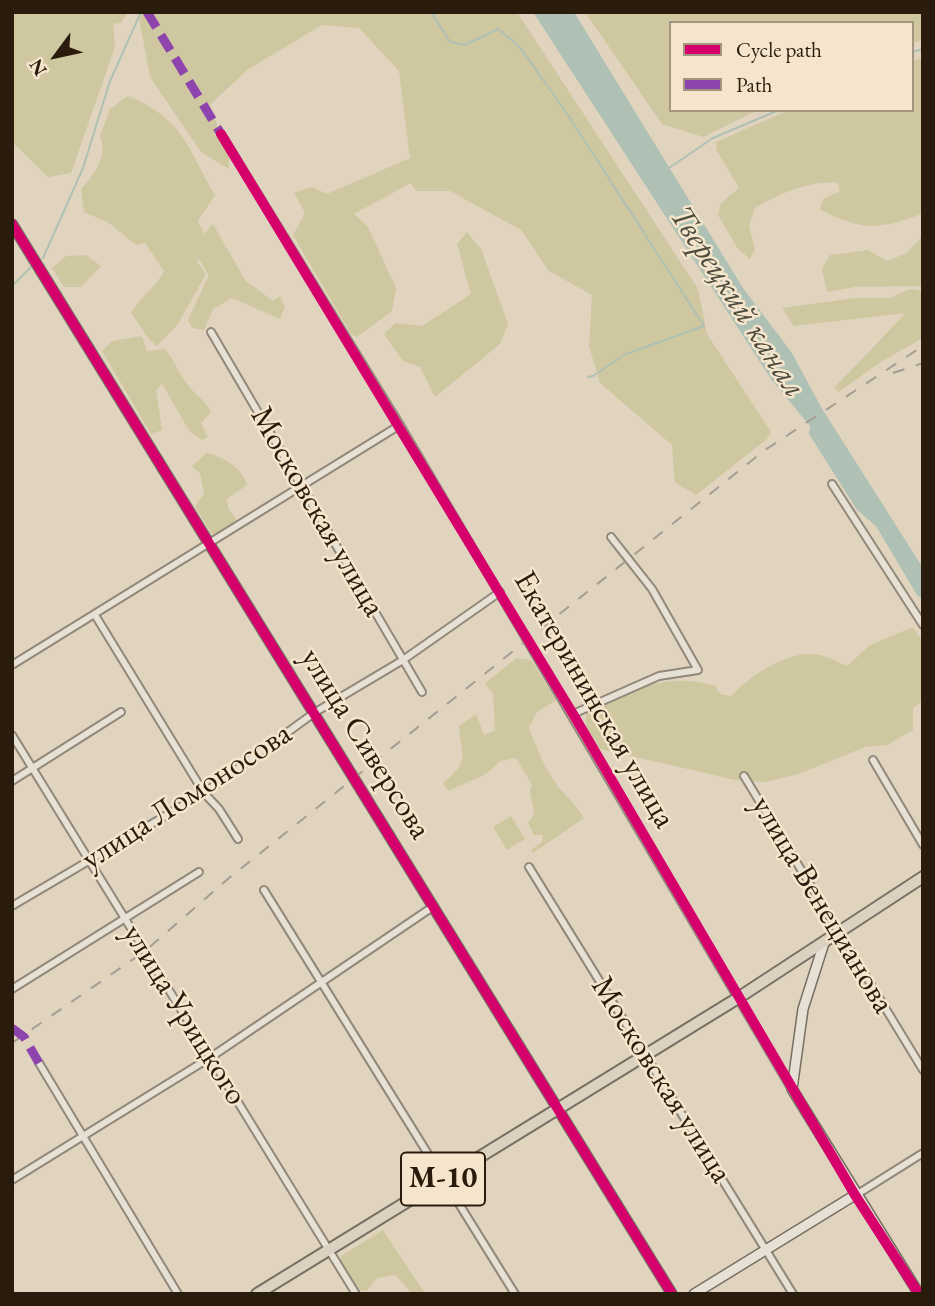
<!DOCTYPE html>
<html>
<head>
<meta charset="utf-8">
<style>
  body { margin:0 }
  #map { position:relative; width:935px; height:1306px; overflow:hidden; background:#e1d4be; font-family:"EB Garamond",serif }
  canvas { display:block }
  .frame { position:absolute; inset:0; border:14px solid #2a1c0d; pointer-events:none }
  .legend { position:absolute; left:669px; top:21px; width:245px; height:91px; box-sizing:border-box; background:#f5e5cc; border:2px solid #a49580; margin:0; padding:9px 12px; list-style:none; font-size:21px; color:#2a1c0d }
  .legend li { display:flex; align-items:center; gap:14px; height:35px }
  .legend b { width:35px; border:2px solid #a49580 }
  .north { position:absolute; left:21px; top:21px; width:70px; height:70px; -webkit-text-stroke:5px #f5e5cc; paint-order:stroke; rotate:237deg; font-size:19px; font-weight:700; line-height:28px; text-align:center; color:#2a1c0d }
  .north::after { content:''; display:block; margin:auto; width:24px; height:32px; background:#2a1c0d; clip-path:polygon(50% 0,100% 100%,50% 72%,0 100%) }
</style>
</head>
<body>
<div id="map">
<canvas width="935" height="1306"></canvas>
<div class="frame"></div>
<ul class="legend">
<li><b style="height:9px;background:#d6006c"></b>Cycle path</li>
<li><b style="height:9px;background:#8e44ad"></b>Path</li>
</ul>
<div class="north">N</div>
</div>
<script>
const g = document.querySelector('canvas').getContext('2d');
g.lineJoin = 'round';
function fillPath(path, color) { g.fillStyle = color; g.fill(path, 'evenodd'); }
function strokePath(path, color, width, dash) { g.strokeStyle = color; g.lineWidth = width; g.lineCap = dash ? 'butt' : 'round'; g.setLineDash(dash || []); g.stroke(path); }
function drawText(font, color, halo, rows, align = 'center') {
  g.font = font + ' "EB Garamond",serif'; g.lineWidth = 5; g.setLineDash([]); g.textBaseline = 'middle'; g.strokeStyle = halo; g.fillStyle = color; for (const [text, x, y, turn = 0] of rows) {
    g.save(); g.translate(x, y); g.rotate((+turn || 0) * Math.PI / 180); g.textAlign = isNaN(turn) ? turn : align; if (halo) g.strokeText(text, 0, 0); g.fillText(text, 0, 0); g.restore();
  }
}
fillPath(new Path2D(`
  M 12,12 L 128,12 L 121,23 L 113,24 L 115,47 L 71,173 L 48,177 L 12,142 Z
  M 138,12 L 517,12 L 698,289 L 707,334 L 771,432 L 767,439 L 696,495 L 675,482 L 672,445 L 600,383 L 589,346 L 592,295 L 549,271 L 521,230 L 450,191 L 416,191 L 411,183 L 354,214 L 368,227 L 396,288 L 392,311 L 357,337 L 351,334 L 293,235 L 305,213 L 294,193 L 312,187 L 327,194 L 410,158 L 399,71 L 359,28 L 322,25 L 247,70 L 210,105 L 229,158 L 229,169 L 201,152 L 150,77 Z
  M 585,12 L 923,12 L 923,40 L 912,43 L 912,23 L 671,23 L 671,110 L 758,110 L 703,137 L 662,124 Z
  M 923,58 L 923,213 C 883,230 859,231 820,209 L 823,199 L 840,191 L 838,183 C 810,180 779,194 755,208 L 749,226 L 755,249 L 750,259 L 738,249 L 718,215 L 721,203 L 739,188 L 717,151 L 716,142 L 789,110 L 912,110 L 912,61 Z
  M 128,96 C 185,120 186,146 215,195 L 198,221 L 204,234 L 213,224 L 245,280 L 273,301 L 280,296 L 285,307 L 280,319 L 232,298 L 213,309 L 204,330 L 192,328 L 188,320 L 209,275 L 199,259 L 197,262 L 206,274 L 178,324 L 157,346 L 148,338 L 131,313 C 140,296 156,288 164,271 L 145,243 L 136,245 L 109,223 L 84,212 L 81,189 C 95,173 108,157 100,136 L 110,109 Z
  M 467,232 L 481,249 L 508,324 L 500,344 L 435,397 L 420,367 L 403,361 L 384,334 L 395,323 L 422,326 L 471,294 L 457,244 Z
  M 923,235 L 923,286 L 855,287 L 827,292 L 822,269 L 830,255 L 868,250 L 887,261 L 907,253 Z
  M 86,255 L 101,266 L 81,287 L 64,287 L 52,268 L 66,256 Z
  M 910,289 L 923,291 L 923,338 L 879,363 L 839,392 L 834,388 L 906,313 L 794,326 L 782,308 L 855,298 L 890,298 Z
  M 142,336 L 147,351 L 165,349 C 175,361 179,374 188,385 C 195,395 205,400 211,412 L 201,423 L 208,437 L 202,440 L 190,432 L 162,384 L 156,390 L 162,430 L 151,434 L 102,351 L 112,341 Z
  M 207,453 C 223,457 243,468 247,485 L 227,499 L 228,508 L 237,521 L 222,532 L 212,534 L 195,507 L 204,493 L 200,473 L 192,466 Z
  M 913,627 L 923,642 L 923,700 L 913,708 L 913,730 L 887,745 L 865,747 L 799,774 L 766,782 L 736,780 L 600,749 L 586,727 L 586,714 C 632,691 664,671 715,686 L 720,694 L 731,696 C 749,676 791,648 820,655 C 829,657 838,662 847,666 L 870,645 Z
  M 517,658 L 531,660 L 556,700 L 537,712 L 529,728 C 535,745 550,780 563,792 C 571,801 577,807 584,818 L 533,853 L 531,850 L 542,842 L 543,835 L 534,835 L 528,823 L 534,814 L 530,791 L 532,785 L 516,758 L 500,761 L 486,774 L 448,791 L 443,783 C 471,760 461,757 459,726 L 476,714 L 484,735 L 495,730 L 493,694 L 485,683 Z
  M 511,816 L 525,839 L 507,850 L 493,827 Z
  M 383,1230 L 424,1292 L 425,1294 L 412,1294 L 396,1275 L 377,1278 L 367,1291 L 357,1290 L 341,1263 L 341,1256 Z`), '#cec7a0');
fillPath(new Path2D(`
  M 533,12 L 574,12 L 743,288 L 792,353 L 821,407 L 923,568 L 923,599 L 917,595 L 876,526 L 857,510 L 809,434 L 810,426 L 771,379 Z`), '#afc1b4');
strokePath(new Path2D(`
  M 431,12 L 450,42 L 465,45 L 498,29 L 519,46 L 568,115 L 704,326 L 626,354 L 593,376 L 588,377
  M 912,52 L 923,49
  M 669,168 L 713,138 L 779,110
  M 43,258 L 83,168 L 110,81 L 141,12
  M 12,286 L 33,265`), '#afc1b4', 2);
const street = new Path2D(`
  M 221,134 L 400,425 L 791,1088
  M 211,332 L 422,692
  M 832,484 L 923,625
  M 95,615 L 204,793 L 219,809 L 238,839
  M 12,665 L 400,425
  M 573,714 L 659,676 L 698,670 L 652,589 L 611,537
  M 12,735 L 356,1294
  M 873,760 L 923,845
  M 744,776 L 923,1070
  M 12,781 L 121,712
  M 529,867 L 793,1294
  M 264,890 L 515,1294
  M 12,906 L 204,793 L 314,713 L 403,660 L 500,592
  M 12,989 L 199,872
  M 39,1063 L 178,1294
  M 12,1180 L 211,1057 L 434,906
  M 856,1195 L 923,1153`);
const secondary = new Path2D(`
  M 12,224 L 672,1294
  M 824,943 L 803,1009 L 792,1089 L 919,1294
  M 694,1294 L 855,1195`);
const highway = new Path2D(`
  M 257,1294 L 738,998 L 923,877`);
strokePath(street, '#91887a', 10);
strokePath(secondary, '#776f62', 12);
strokePath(highway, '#776f62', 14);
strokePath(street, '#e7e0d5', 6);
strokePath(secondary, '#e7e0d5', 9);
strokePath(highway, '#dad1c1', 10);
strokePath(new Path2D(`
  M 893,373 L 923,363
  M 12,1043 L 145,951 L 229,878 L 765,450 L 923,346`), '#a39d94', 2, [12, 12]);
strokePath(new Path2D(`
  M 147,12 L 221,134
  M 12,1028 L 24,1037 L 39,1063`), '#8e44ad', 9, [18, 9]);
strokePath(new Path2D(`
  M 221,134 L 573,714 L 855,1195 L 919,1294
  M 12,224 L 672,1294`), '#d6006c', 10);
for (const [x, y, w] of [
  [443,1179,84]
]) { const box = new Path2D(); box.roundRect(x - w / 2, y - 26.5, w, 53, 5); g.fillStyle = '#f5e5cc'; g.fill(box); strokePath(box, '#2a1c0d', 2); }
drawText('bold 30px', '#2a1c0d', null, [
  ["М-10",443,1179]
]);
drawText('32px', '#2a1c0d', '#f5e5cc', [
  ["Московская улица",317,512,60],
  ["Екатерининская улица",594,700,60],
  ["улица Сиверсова",365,744,58],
  ["улица Ломоносова",187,797,-33],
  ["улица Венецианова",822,905,59],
  ["улица Урицкого",184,1015,58],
  ["Московская улица",661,1080,58]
]);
drawText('italic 33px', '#4c4b3e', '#f5e5cc', [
  ["Тверецкий канал",737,302,57]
]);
</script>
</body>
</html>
